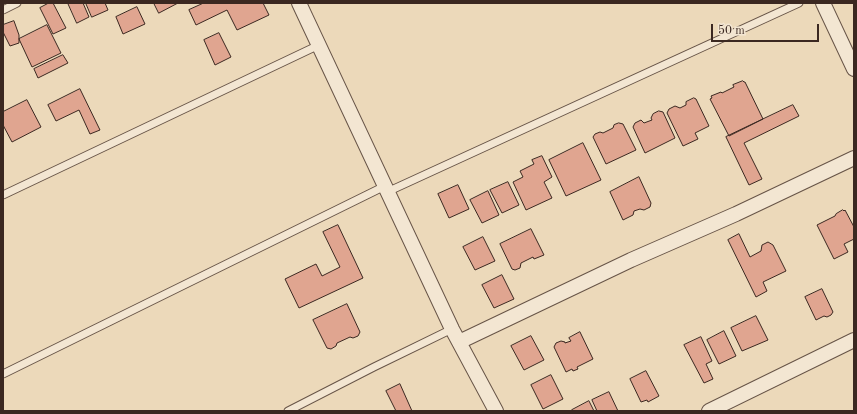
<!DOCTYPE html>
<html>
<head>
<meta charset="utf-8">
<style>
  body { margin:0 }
  #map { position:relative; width:857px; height:414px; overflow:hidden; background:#ecd9ba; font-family:"Old Standard TT",serif }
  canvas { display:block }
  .frame { position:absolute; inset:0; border:4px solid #3b2821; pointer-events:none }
  .scale { position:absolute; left:711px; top:24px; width:108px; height:18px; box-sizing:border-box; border:2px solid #3b2821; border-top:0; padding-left:5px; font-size:12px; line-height:14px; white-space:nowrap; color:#3b2821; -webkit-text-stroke:3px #f3e6d2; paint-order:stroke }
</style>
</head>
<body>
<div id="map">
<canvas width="857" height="414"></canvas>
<div class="frame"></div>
<div class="scale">50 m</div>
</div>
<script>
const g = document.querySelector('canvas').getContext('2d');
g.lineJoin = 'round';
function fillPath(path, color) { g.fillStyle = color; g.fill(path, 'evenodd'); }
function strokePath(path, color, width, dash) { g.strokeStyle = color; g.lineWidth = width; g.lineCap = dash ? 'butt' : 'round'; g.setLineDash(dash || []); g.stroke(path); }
const building = new Path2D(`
  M 49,3 L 53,3 L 66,28 L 53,34 L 40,8 Z
  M 68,3 L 83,3 L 89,17 L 77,23 Z
  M 86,3 L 105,3 L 108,10 L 92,17 Z
  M 154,3 L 178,3 L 159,13 Z
  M 204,3 L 263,3 L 269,15 L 237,30 L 227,10 L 196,25 L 189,10 Z
  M 137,7 L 145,24 L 123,34 L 116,17 Z
  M 14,21 L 19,35 L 19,43 L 10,46 L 3,32 L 3,25 Z
  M 47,25 L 61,53 L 32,67 L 19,39 Z
  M 219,33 L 231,57 L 215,65 L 204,40 Z
  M 63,55 L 68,63 L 38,78 L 34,69 Z
  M 743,81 L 744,82 L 745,82 L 763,119 L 729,136 L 710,99 L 712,98 L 711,96 L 721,92 L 722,93 L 734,87 L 733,85 Z
  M 80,89 L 100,130 L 90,134 L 79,110 L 56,121 L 48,105 Z
  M 694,98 L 696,99 L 709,126 L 695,133 L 698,139 L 683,146 L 667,113 L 669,109 L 675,106 L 680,108 L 686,105 L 686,102 Z
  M 27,100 L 41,127 L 12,142 L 3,125 L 3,112 Z
  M 793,105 L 799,116 L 744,143 L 762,179 L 749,185 L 726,137 Z
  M 659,111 L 663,112 L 675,138 L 645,153 L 633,127 L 635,123 L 641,120 L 644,123 L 652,120 L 651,118 L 653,114 Z
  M 619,123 L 623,124 L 636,150 L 606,164 L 593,137 L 595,134 L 600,132 L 603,133 L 613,128 L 614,125 Z
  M 583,143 L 601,180 L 566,196 L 549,160 Z
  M 542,156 L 552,177 L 544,182 L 552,198 L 526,210 L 513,182 L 523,177 L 520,171 L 534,164 L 532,160 Z
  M 639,177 L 651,203 L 650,207 L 644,210 L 640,209 L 634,211 L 633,215 L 623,220 L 610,192 Z
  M 508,182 L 519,205 L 502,213 L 490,190 Z
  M 458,185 L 469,209 L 449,218 L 438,194 Z
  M 488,191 L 499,215 L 482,223 L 470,200 Z
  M 843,210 L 844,211 L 845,210 L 854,227 L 854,239 L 844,244 L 848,252 L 834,259 L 817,225 L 835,216 L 836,214 Z
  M 338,225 L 363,278 L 299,308 L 285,279 L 316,264 L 322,276 L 340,267 L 323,232 Z
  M 531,229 L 544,255 L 534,259 L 533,257 L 521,263 L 520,268 L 515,270 L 512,269 L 500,244 Z
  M 739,234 L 750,257 L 761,251 L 762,245 L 768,242 L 773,245 L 786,271 L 763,282 L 767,291 L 756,297 L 728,240 Z
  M 483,237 L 495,261 L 475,270 L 463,247 Z
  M 502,275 L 514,299 L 494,308 L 482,285 Z
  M 822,289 L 833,312 L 831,315 L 827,317 L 824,316 L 816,320 L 805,297 Z
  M 347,304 L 360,332 L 358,336 L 353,338 L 350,337 L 337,343 L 336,346 L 331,349 L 327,348 L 313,320 Z
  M 756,316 L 768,340 L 742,351 L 731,328 Z
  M 724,331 L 736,356 L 719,364 L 707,340 Z
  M 580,332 L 593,359 L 577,367 L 578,369 L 573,371 L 572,369 L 566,372 L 554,347 L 556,343 L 561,341 L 565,342 L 565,343 L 571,341 L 569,338 Z
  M 531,336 L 544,360 L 524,370 L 511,346 Z
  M 701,337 L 712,361 L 706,364 L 713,379 L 704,383 L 684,345 Z
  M 646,371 L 659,396 L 648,402 L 647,400 L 641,402 L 630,379 Z
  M 551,375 L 563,399 L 543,409 L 531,385 Z
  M 400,384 L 412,411 L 396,411 L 386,391 Z
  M 609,392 L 618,411 L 597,411 L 592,400 Z
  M 589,401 L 594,411 L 573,411 L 572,410 Z`);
fillPath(building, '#e0a590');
strokePath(building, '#3b2821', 1);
const service = new Path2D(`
  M 3,10 L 17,3
  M 387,192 L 799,3
  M 3,195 L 319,45
  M 3,374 L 385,186
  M 288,411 L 374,367 L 452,329`);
const minor = new Path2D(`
  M 299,3 L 452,329 L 496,411
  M 823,3 L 854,69
  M 459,342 L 631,260 L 736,214 L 854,158
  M 709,411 L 854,340`);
strokePath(service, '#675447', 9);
strokePath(minor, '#675447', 16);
strokePath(service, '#f3e6d2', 7);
strokePath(minor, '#f3e6d2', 14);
</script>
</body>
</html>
